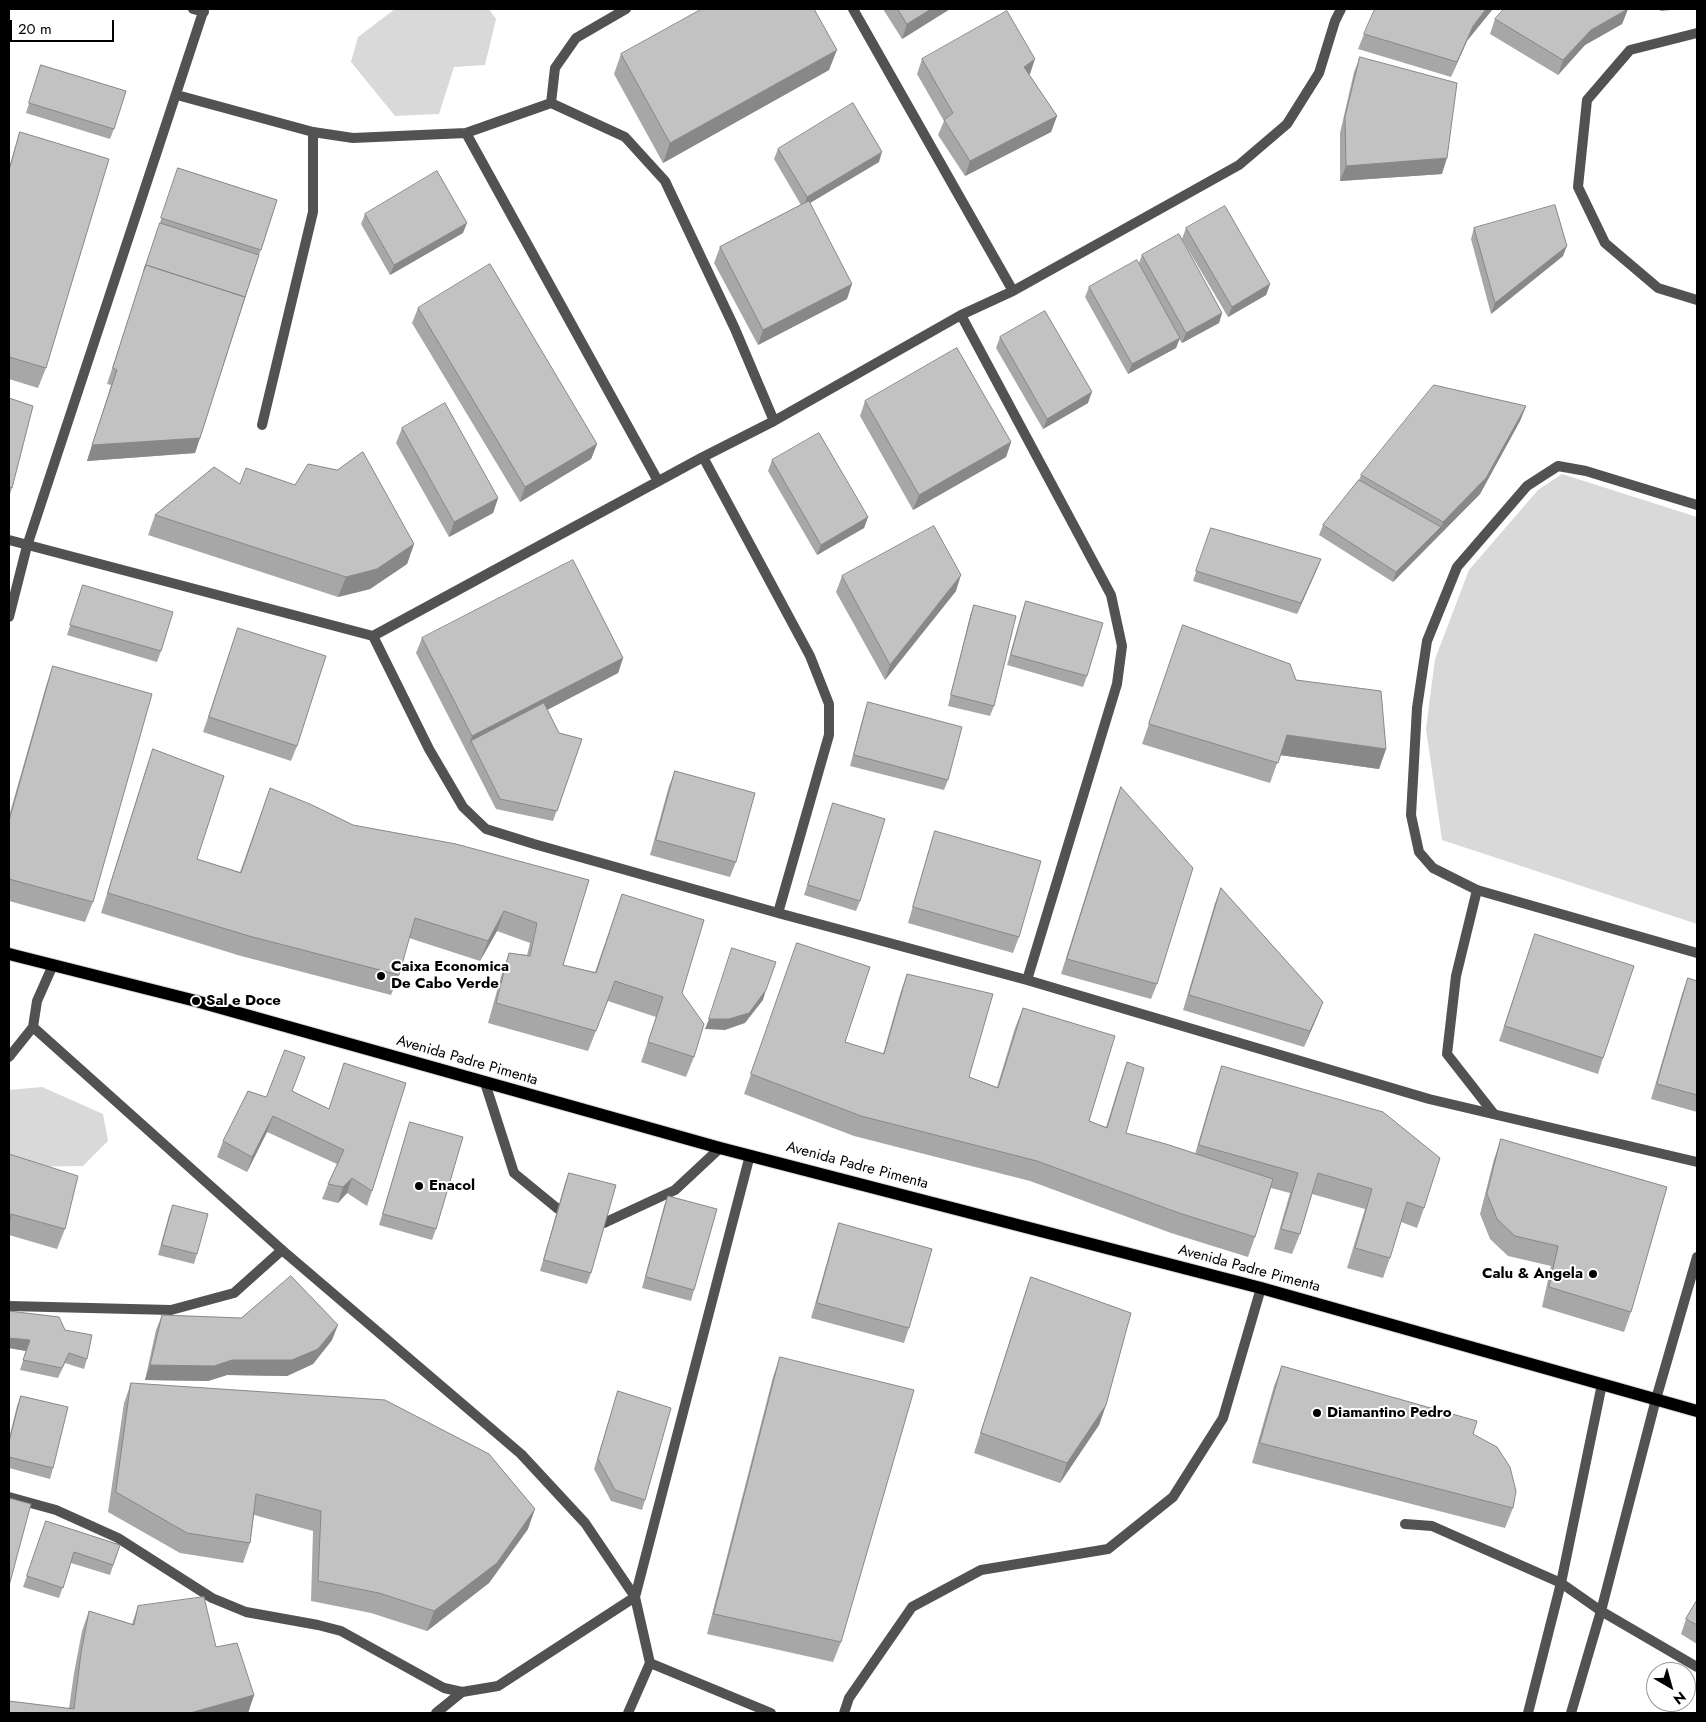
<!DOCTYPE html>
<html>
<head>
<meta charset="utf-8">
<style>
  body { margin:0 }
  #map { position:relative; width:1706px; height:1722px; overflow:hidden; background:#fff; font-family:Jost,sans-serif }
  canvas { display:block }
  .frame { position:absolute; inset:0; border:10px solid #000; pointer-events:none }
  .north { position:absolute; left:1646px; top:1662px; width:50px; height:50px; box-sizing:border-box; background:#fff; border:1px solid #999; border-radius:50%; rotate:142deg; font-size:14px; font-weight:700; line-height:20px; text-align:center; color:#000 }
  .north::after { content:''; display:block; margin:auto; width:18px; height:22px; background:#000; clip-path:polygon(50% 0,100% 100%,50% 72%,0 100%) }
  .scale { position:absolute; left:10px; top:20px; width:104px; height:22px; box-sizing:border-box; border:2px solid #000; border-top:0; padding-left:6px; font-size:15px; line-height:18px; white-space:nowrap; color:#000; -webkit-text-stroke:4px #fff; paint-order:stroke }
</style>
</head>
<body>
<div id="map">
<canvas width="1706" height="1722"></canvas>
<div class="frame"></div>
<div class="north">N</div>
<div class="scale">20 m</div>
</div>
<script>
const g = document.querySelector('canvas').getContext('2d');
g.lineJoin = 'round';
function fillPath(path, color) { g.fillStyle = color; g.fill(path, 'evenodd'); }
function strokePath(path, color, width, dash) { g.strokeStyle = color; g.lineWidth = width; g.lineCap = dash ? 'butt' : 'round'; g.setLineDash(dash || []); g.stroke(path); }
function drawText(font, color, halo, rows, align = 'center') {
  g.font = font + ' Jost,sans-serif'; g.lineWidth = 4; g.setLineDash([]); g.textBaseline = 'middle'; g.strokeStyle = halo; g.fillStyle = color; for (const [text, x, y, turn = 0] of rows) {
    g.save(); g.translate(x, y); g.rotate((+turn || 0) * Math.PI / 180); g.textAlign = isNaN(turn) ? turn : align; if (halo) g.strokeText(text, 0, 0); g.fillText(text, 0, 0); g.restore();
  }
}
fillPath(new Path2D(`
  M 395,9 L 489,9 L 496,19 L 485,65 L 454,67 L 439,114 L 395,116 L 351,62 L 358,37 Z
  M 1562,474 L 1697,517 L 1697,924 L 1442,840 L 1426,729 L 1435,659 L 1469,570 L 1538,490 Z
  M 42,1087 L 103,1114 L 108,1141 L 83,1166 L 18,1167 L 9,1164 L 9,1090 Z`), '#d9d9d9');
const primary = new Path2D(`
  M 9,954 L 196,1001 L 720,1148 L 1261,1288 L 1697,1411`);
strokePath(primary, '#dbdbdb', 14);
strokePath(new Path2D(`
  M 193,9 L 204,12
  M 262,425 L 313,212 L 313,132
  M 1477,890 L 1456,976 L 1447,1054 L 1494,1114
  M 485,1083 L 514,1173 L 558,1209
  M 604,1223 L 675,1190 L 720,1148
  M 9,1306 L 171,1310 L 234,1293 L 282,1250
  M 1405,1524 L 1432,1526 L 1561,1583 L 1601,1611 L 1697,1667
  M 436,1713 L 462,1692
  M 844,1713 L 849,1698 L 912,1607 L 981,1570 L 1108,1549 L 1173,1497 L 1223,1418 L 1261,1288`), '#525252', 10);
strokePath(new Path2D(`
  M 853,9 L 1013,291
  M 1697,33 L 1630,50 L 1587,100 L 1578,187 L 1605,243 L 1658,288 L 1697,300
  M 177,95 L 313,132 L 353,138 L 466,133 L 551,103 L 625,137 L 665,181 L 735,329 L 774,421
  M 551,103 L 555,68 L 576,38 L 626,9
  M 466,133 L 658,481
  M 961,315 L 1111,595 L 1122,646 L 1117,684 L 1027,980
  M 703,457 L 810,656 L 829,704 L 829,735 L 778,913
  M 1697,505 L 1586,471 L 1558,466 L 1527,486 L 1457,567 L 1427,641 L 1417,708 L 1411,815 L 1419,852 L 1433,868 L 1477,890 L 1697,953
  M 9,540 L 373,636 L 703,457 L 774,421 L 961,315 L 1013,291 L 1239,165 L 1287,124 L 1319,73 L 1335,21 L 1341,9
  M 9,617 L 27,546 L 204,9
  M 373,636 L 429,749 L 463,807 L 486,829 L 534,844 L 778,913 L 1027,980 L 1429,1099 L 1697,1162
  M 53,965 L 37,1001 L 33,1027 L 282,1250 L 521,1454 L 585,1523 L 635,1597 L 650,1663 L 628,1713
  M 9,1057 L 33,1027
  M 9,1497 L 56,1510 L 118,1538 L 212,1598 L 246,1612 L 318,1625 L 341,1631 L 444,1688 L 462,1692 L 498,1686 L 635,1597 L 750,1155
  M 650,1663 L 771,1713
  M 1528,1713 L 1561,1583 L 1602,1384
  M 1571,1713 L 1601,1611 L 1656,1399 L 1697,1257`), '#525252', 10);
strokePath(primary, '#000', 12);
fillPath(new Path2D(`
  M 883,9 L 950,9 L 902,39 Z
  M 1628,9 L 1622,24 L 1585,45 L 1558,75 L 1490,34 L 1495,19 Z
  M 1364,34 L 1467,41 L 1451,77 L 1358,49 Z
  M 621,54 L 829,70 L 663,163 L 614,74 Z
  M 1360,57 L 1442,174 L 1340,181 L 1340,133 L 1354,72 Z
  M 922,59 L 1029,75 L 1057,116 L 1051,132 L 965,176 L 938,135 L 944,121 L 917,74 Z
  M 41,65 L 114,129 L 110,139 L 26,113 Z
  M 20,132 L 46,368 L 38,388 L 9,379 L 9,167 Z
  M 778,149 L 879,162 L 810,203 L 847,299 L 758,345 L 714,263 L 720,247 L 801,205 L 774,159 Z
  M 178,168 L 277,200 L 195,453 L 87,461 L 111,385 L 107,384 Z
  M 365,214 L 463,233 L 390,275 L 361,224 Z
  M 1186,228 L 1270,284 L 1266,295 L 1228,317 L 1182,239 Z
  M 1474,228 L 1563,256 L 1491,314 L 1471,239 Z
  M 1142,255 L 1222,313 L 1219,323 L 1182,343 L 1179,339 L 1176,348 L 1128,374 L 1085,297 L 1089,287 L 1139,263 Z
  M 418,308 L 597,444 L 591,459 L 520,502 L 412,323 Z
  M 1000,337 L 1088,403 L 1043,429 L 996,348 Z
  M 9,398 L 12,488 L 9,497 Z
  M 865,401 L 1011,442 L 1006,457 L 913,510 L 860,416 Z
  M 1526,406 L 1520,421 L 1480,494 L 1393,582 L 1319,535 L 1323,525 L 1359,480 L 1361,475 Z
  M 402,428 L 498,498 L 493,513 L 449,537 L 396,443 Z
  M 772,460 L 868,517 L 864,528 L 817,555 L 768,471 Z
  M 240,484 L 414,544 L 407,564 L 370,589 L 338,597 L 148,535 L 155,515 Z
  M 1211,528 L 1317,569 L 1297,614 L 1193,581 Z
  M 842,576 L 956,591 L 885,680 L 836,592 Z
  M 83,585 L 161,651 L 157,662 L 67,635 Z
  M 1026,601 L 1087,676 L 1083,687 L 1007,665 L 1022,612 Z
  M 974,605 L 994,706 L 990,716 L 948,706 L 970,616 Z
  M 1183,625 L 1296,680 L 1386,749 L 1379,769 L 1280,755 L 1270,783 L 1142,744 Z
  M 238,628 L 297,746 L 291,761 L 203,732 Z
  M 422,638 L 623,658 L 618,673 L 547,710 L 559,733 L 582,739 L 553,821 L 496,809 L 416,653 Z
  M 53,666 L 93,902 L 85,922 L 9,901 L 9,816 L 46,686 Z
  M 868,702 L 948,780 L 944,790 L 850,766 L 864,713 Z
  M 153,749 L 197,859 L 240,872 L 270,788 L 353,825 L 589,880 L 563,965 L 595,972 L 622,894 L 682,993 L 694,1057 L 686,1077 L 641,1062 L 656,1017 L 608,1001 L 588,1051 L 488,1023 L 502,973 L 509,953 L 527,955 L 530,943 L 497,931 L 480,961 L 409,938 L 399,975 L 391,995 L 241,956 L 101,913 L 146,769 Z
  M 675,771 L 736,862 L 730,877 L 650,855 L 669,786 Z
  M 1121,787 L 1157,984 L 1151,999 L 1061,974 L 1115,802 Z
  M 833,803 L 860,901 L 856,911 L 804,895 Z
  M 935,831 L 1019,937 L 1013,953 L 908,923 L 930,847 Z
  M 1221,888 L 1323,1002 L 1317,1017 L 1304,1047 L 1183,1010 L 1215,903 Z
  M 1535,934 L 1603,1058 L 1598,1074 L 1499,1041 Z
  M 797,943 L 845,1042 L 883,1054 L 900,994 L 907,974 L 969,1077 L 997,1087 L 1015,1028 L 1023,1008 L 1089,1121 L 1106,1127 L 1120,1082 L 1127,1062 L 1126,1133 L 1195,1154 L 1215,1086 L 1222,1066 L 1424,1208 L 1417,1228 L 1401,1222 L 1390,1258 L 1383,1278 L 1347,1268 L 1365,1209 L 1312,1194 L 1300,1234 L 1292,1254 L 1274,1249 L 1290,1193 L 1271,1188 L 1255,1237 L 1248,1257 L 1171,1233 L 1030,1181 L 854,1136 L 744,1094 Z
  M 1688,978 L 1697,981 L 1697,1112 L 1651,1099 L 1682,994 Z
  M 344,1063 L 372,1191 L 367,1206 L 347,1193 L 338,1203 L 322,1199 L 328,1184 L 337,1164 L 267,1132 L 247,1172 L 217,1157 L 223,1141 L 266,1097 L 292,1091 L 329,1109 Z
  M 410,1122 L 436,1229 L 432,1240 L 379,1225 Z
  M 1501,1139 L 1631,1312 L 1624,1332 L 1542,1307 L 1551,1266 L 1508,1256 L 1490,1239 L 1480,1214 L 1494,1159 Z
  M 9,1154 L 65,1229 L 57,1249 L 9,1235 Z
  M 569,1173 L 591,1273 L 587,1284 L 540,1271 L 565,1183 Z
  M 668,1196 L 694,1290 L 691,1301 L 642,1288 L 664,1206 Z
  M 173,1205 L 197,1254 L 194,1264 L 158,1255 L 169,1215 Z
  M 839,1223 L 909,1328 L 904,1343 L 811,1318 L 834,1238 Z
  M 1031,1277 L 1106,1405 L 1099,1425 L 1060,1483 L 974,1453 L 1024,1297 Z
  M 9,1311 L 65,1330 L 87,1359 L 84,1369 L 65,1363 L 58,1378 L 20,1370 L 26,1351 L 9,1348 Z
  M 162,1315 L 332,1340 L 313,1364 L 287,1376 L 227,1375 L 208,1381 L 145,1380 L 156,1330 Z
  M 780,1357 L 841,1642 L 833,1662 L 707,1634 L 773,1377 Z
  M 1282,1366 L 1473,1434 L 1513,1508 L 1505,1528 L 1252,1463 L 1274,1386 Z
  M 131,1383 L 528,1529 L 489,1583 L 427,1631 L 371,1613 L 311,1601 L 313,1531 L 254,1515 L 250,1543 L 243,1563 L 180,1553 L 108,1512 L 124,1403 Z
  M 618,1391 L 645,1500 L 642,1510 L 611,1501 L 594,1469 Z
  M 21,1396 L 53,1468 L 50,1479 L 9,1468 L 9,1438 L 17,1406 Z
  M 46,1521 L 120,1545 L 110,1575 L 71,1563 L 59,1598 L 23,1587 Z
  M 1697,1600 L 1697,1644 L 1681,1634 L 1686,1619 Z
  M 138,1606 L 216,1647 L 254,1695 L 248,1713 L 9,1713 L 69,1708 L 74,1673 L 82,1631 L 89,1611 L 132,1624 Z`), '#a7a7a7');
fillPath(new Path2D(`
  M 931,9 L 950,9 L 902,39 L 907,24 Z
  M 1486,9 L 1493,9 L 1467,41 L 1451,77 L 1457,62 L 1473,26 Z
  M 1628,9 L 1622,24 L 1585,45 L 1558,75 L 1563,60 L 1591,30 Z
  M 1661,9 L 1682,9 L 1660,11 Z
  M 837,50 L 829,70 L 663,163 L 670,143 Z
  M 1035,59 L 1030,74 L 1019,82 L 1024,67 Z
  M 1057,116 L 1051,132 L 965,176 L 970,161 Z
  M 882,152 L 879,162 L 803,207 L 807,197 Z
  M 1447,158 L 1442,174 L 1340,181 L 1346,166 Z
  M 467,223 L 463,233 L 390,275 L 394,265 Z
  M 1567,246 L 1563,256 L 1491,314 L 1495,303 Z
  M 852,284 L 847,299 L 758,345 L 763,330 Z
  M 1270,284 L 1266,295 L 1228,317 L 1232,307 Z
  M 1222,313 L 1219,323 L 1182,343 L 1186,333 Z
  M 1180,338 L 1176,348 L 1128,374 L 1132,364 Z
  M 1092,392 L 1088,403 L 1043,429 L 1047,419 Z
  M 1526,406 L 1520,421 L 1480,494 L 1393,582 L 1396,572 L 1441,527 L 1443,522 Z
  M 200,438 L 195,453 L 87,461 L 92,445 Z
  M 1011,442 L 1006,457 L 913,510 L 919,495 Z
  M 597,444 L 591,459 L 520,502 L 525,487 Z
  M 498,498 L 493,513 L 449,537 L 454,522 Z
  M 868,517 L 864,528 L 817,555 L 821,545 Z
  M 414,544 L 407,564 L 370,589 L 338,597 L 346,577 Z
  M 1321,559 L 1317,569 L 1297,614 L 1301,603 Z
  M 961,575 L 956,591 L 885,680 L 890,665 Z
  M 623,658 L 618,673 L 474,748 L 471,741 L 467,751 L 472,736 Z
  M 1287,735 L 1386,749 L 1379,769 L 1280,755 Z
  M 504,911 L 497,931 L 480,961 L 488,941 Z
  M 766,990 L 763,1000 L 745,1023 L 725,1030 L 705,1029 L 709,1019 Z
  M 1323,1002 L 1317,1017 L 1304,1047 L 1310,1031 Z
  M 273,1116 L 267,1132 L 247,1172 L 252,1157 Z
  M 352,1178 L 347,1193 L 338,1203 L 343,1187 Z
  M 338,1325 L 332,1340 L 313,1364 L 287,1376 L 227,1375 L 208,1381 L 145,1380 L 150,1365 L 232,1360 Z
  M 9,1338 L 30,1340 L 26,1351 L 9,1348 Z
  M 1106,1405 L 1099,1425 L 1060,1483 L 1067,1463 Z
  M 535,1509 L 528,1529 L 489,1583 L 427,1631 L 434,1611 Z
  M 254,1695 L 248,1713 L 190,1713 Z`), '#888');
const building = new Path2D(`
  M 702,9 L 814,9 L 837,50 L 670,143 L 621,54 Z
  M 898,9 L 931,9 L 907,24 Z
  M 1375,9 L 1486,9 L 1473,26 L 1457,62 L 1364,34 Z
  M 1504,9 L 1628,9 L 1591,30 L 1563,60 L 1495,19 Z
  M 1007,11 L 1035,59 L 1024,67 L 1057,116 L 970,161 L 944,120 L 953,113 L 922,59 Z
  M 1360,57 L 1457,83 L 1447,158 L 1346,166 L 1345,117 Z
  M 41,65 L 126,91 L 114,129 L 29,103 Z
  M 853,103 L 882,152 L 807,197 L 778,149 Z
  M 20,132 L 109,159 L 46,368 L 9,357 L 9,171 Z
  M 178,168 L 277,200 L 261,250 L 161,218 Z
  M 437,171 L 467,223 L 394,265 L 365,214 Z
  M 809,201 L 852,284 L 763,330 L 720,247 Z
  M 1555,205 L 1567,246 L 1495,303 L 1474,228 Z
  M 1225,206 L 1270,284 L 1232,307 L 1186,228 Z
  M 160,223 L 259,255 L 245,297 L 146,265 L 144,270 Z
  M 1179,234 L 1222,313 L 1186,333 L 1142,255 Z
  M 1137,260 L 1180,338 L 1132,364 L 1089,287 Z
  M 490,264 L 597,444 L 525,487 L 418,308 Z
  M 146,265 L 245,297 L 200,438 L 92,445 L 117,370 L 113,368 Z
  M 1045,311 L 1092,392 L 1047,419 L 1000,337 Z
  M 957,348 L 1011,442 L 919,495 L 865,401 Z
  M 1434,385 L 1526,406 L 1486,478 L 1443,522 L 1361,475 Z
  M 9,398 L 33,406 L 12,488 L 9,487 Z
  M 445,403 L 498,498 L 454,522 L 402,428 Z
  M 819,433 L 868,517 L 821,545 L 772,460 Z
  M 363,452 L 414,544 L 377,569 L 346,577 L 155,515 L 214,467 L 240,484 L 246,468 L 295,485 L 308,464 L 337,470 Z
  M 1359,480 L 1441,527 L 1396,572 L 1323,525 Z
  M 934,526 L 961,575 L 890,665 L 842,576 Z
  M 1211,528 L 1321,559 L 1301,603 L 1196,571 Z
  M 573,560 L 623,658 L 472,736 L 422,638 Z
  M 83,585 L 173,612 L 161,651 L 70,625 Z
  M 1026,601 L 1103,623 L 1087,676 L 1011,655 Z
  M 974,605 L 1016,616 L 994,706 L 951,695 Z
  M 1183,625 L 1290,664 L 1296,680 L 1381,691 L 1386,749 L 1287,735 L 1278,763 L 1149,724 Z
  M 238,628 L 326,656 L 297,746 L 209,717 Z
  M 53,666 L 152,694 L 93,902 L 9,879 L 9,821 Z
  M 868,702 L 962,727 L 948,780 L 854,755 Z
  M 544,703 L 559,733 L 582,739 L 557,811 L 500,799 L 471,741 Z
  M 153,749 L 224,776 L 197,859 L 241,873 L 270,788 L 310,804 L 353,825 L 456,844 L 589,880 L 563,965 L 596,973 L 622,894 L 704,920 L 682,993 L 704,1024 L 694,1057 L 648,1042 L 663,997 L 615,981 L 596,1031 L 496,1003 L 509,953 L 530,956 L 537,923 L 504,911 L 488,941 L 415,918 L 399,975 L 249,936 L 108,893 Z
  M 675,771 L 755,793 L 736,862 L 656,840 Z
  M 1121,787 L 1193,868 L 1157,984 L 1067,959 Z
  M 833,803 L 885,819 L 860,901 L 808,885 Z
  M 935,831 L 1041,861 L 1019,937 L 913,907 Z
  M 1221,888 L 1323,1002 L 1310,1031 L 1189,995 Z
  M 1535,934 L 1634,966 L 1603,1058 L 1505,1026 Z
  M 797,943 L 870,967 L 845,1042 L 884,1054 L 907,974 L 993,994 L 969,1077 L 998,1088 L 1023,1008 L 1115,1036 L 1089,1121 L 1107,1128 L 1127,1062 L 1144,1068 L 1126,1133 L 1166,1144 L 1273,1179 L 1255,1237 L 1179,1213 L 1037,1161 L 861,1116 L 751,1074 Z
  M 732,948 L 776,962 L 766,990 L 749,1013 L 729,1019 L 709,1019 Z
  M 1688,978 L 1697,981 L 1697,1095 L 1657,1084 Z
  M 285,1050 L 305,1057 L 292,1091 L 329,1109 L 344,1063 L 406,1083 L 372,1191 L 352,1178 L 343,1187 L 328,1184 L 344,1150 L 273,1116 L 252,1157 L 223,1141 L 248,1091 L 266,1097 Z
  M 1222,1066 L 1383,1112 L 1440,1158 L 1424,1208 L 1407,1202 L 1390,1258 L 1355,1248 L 1372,1189 L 1318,1173 L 1300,1234 L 1281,1229 L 1298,1173 L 1199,1145 Z
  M 410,1122 L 463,1137 L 436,1229 L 383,1214 Z
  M 1501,1139 L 1667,1187 L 1631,1312 L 1549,1287 L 1558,1246 L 1515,1236 L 1497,1219 L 1487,1194 Z
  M 9,1154 L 78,1176 L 65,1229 L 11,1214 L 9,1226 Z
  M 569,1173 L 616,1185 L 591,1273 L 544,1260 Z
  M 668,1196 L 717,1209 L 694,1290 L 646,1277 Z
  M 173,1205 L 208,1214 L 197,1254 L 162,1245 Z
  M 839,1223 L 932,1249 L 909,1328 L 817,1303 Z
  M 291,1276 L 338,1325 L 318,1349 L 292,1360 L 232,1360 L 214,1366 L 150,1365 L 162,1315 L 241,1318 Z
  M 1031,1277 L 1131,1313 L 1106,1405 L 1067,1463 L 981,1433 Z
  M 9,1311 L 59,1317 L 65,1330 L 92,1335 L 87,1359 L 69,1353 L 62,1368 L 23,1360 L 30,1340 L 9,1338 Z
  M 780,1357 L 914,1390 L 841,1642 L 714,1614 Z
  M 1282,1366 L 1477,1421 L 1473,1434 L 1497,1447 L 1510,1467 L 1516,1491 L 1513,1508 L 1260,1443 Z
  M 131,1383 L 385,1400 L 489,1454 L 535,1509 L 497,1563 L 434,1611 L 379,1593 L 318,1581 L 321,1511 L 256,1494 L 250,1543 L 187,1533 L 116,1492 Z
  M 618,1391 L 671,1408 L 645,1500 L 615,1490 L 598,1459 Z
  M 21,1396 L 68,1407 L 53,1468 L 9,1457 L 9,1442 Z
  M 9,1498 L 31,1504 L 9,1586 Z
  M 46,1521 L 120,1545 L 113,1565 L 74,1552 L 63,1588 L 27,1576 Z
  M 204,1597 L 216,1647 L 237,1643 L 254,1695 L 190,1713 L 9,1713 L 9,1701 L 74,1709 L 81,1653 L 89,1611 L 134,1625 L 138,1606 Z
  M 1697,1600 L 1697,1625 L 1686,1619 Z`);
fillPath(building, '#c2c2c2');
strokePath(building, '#888', 1);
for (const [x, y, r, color] of [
  [381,976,5,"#000"],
  [196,1001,5,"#000"],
  [419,1186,5,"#000"],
  [1593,1274,5,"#000"],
  [1317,1413,5,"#000"]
]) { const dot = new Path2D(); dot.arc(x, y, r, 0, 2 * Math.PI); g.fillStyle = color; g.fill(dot); strokePath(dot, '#fff', 2); }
drawText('bold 15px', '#000', '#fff', [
  ["Caixa Economica",391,967],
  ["De Cabo Verde",391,984],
  ["Sal e Doce",206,1001],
  ["Enacol",429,1186],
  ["Calu & Angela",1583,1274,"right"],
  ["Diamantino Pedro",1327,1413]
], 'left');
drawText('15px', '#000', '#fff', [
  ["Avenida Padre Pimenta",467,1061,16],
  ["Avenida Padre Pimenta",857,1166,15],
  ["Avenida Padre Pimenta",1249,1269,15]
]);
</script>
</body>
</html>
